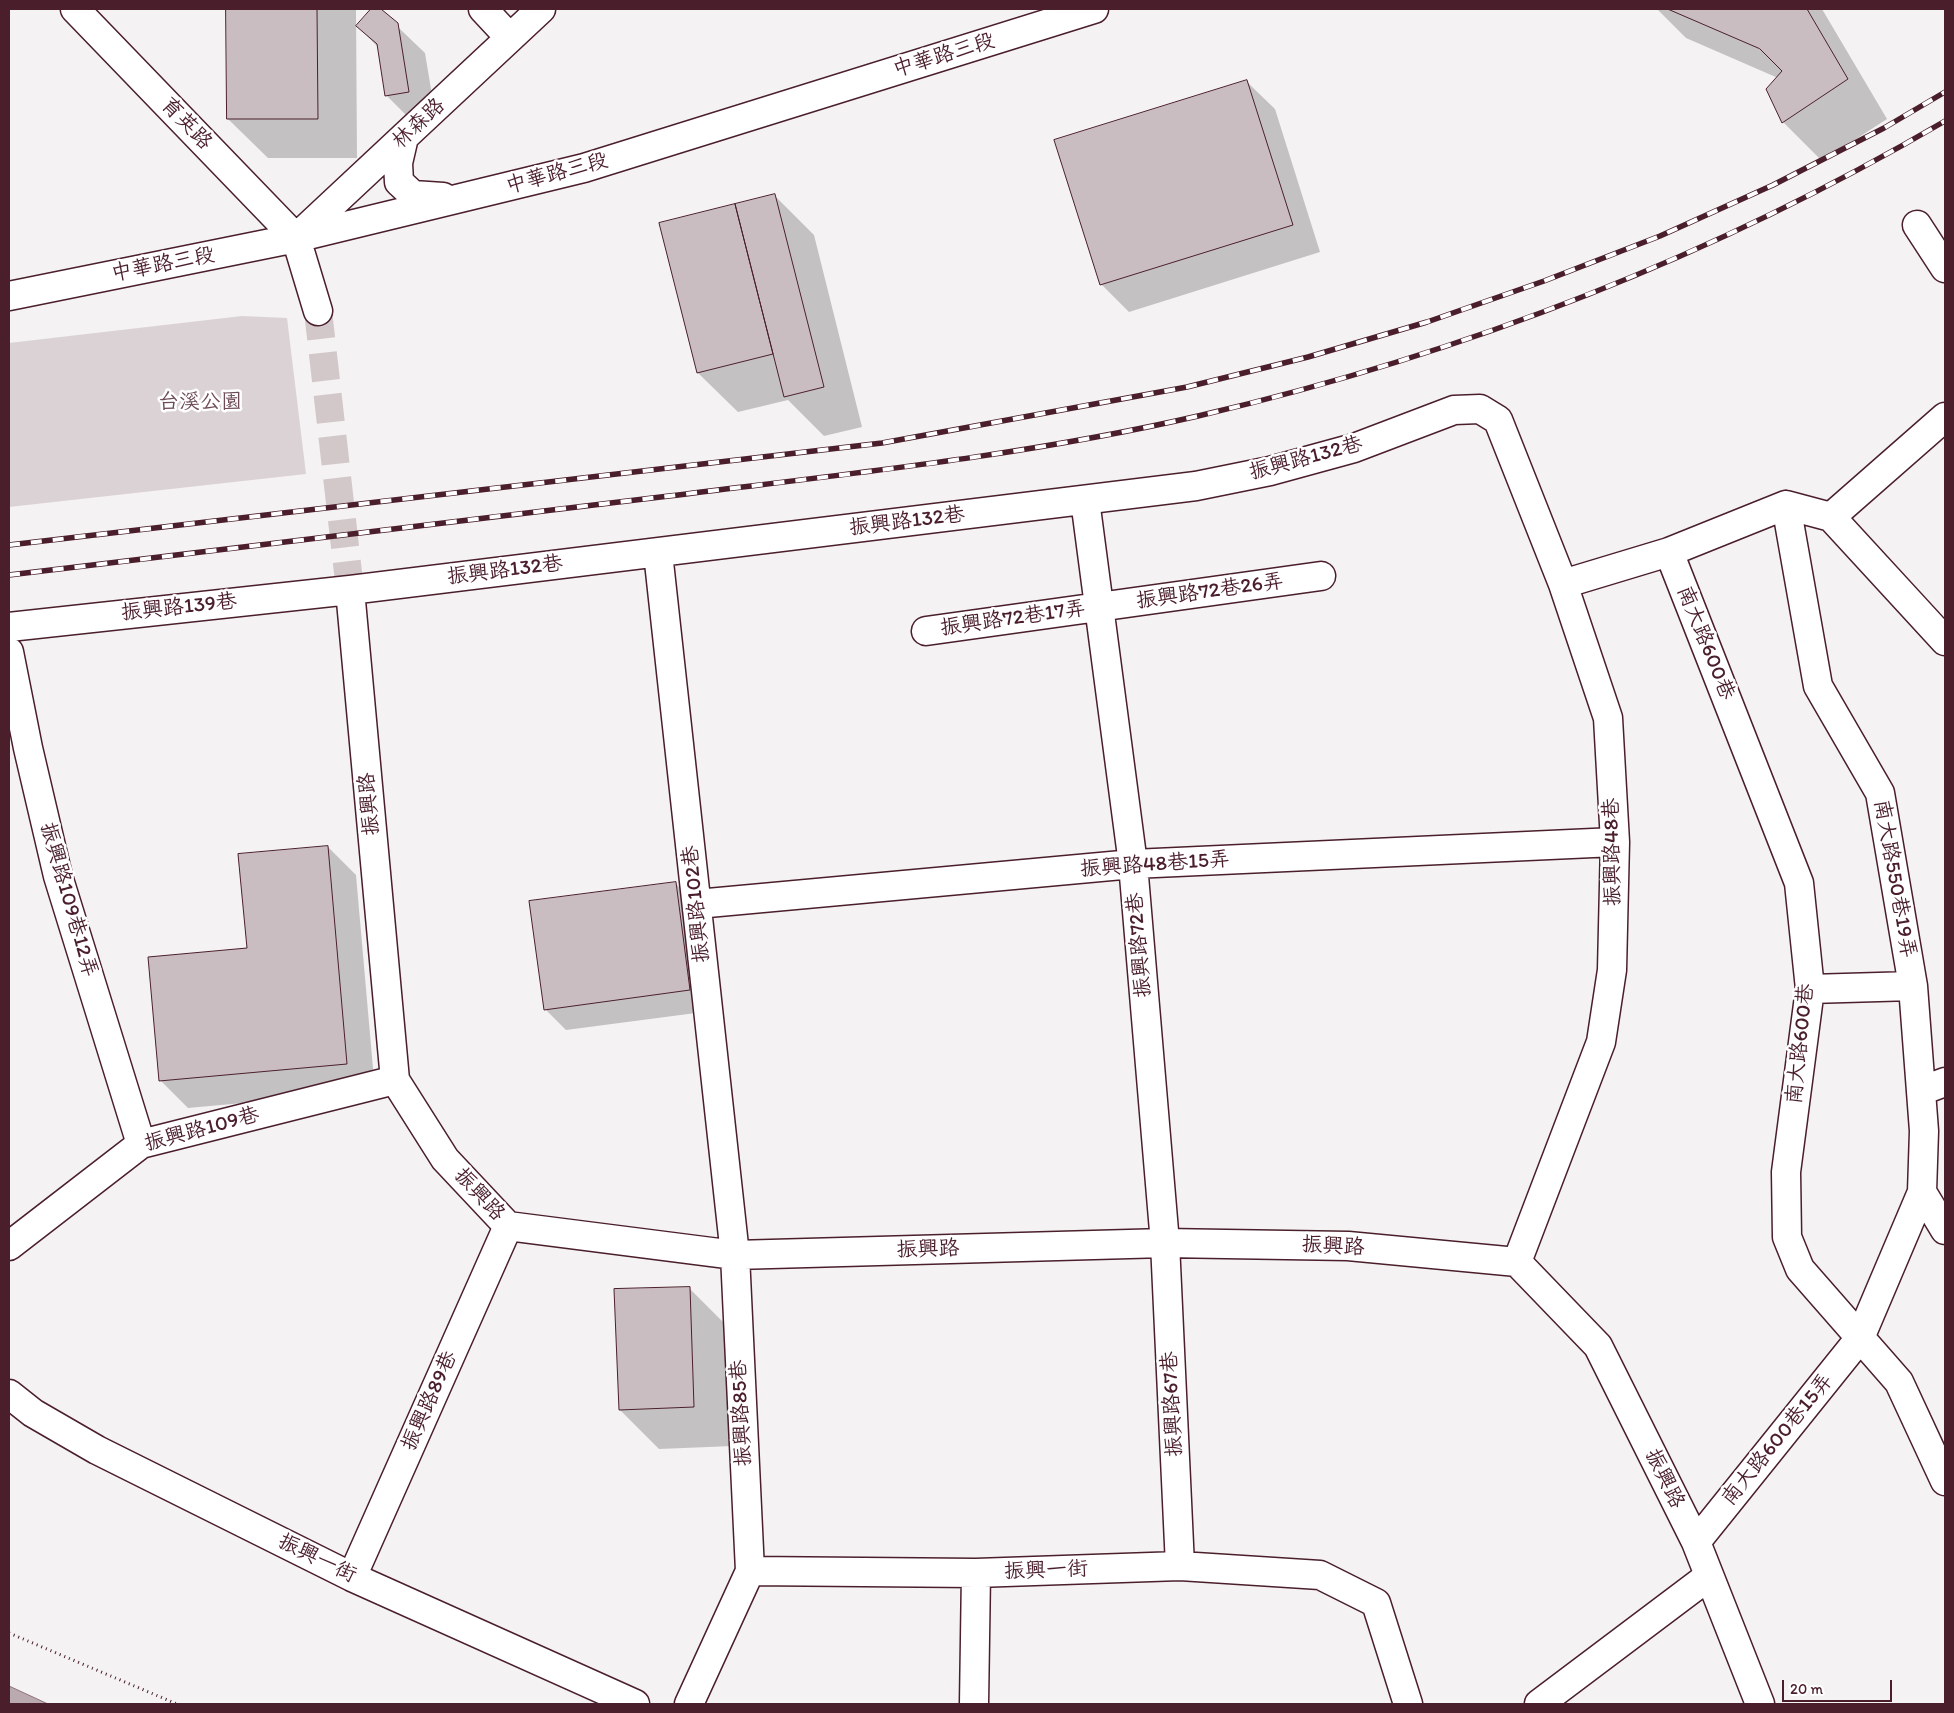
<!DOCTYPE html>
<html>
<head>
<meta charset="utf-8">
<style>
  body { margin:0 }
  #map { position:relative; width:1954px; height:1713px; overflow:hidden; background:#f4f2f2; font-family:Itim,sans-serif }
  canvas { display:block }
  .frame { position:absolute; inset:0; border:10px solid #4a1f2b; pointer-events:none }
  .scale { position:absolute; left:1782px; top:1680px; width:110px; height:22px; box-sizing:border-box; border:2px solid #4a1f2b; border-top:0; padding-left:6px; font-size:15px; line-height:18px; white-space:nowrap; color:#4a1f2b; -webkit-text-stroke:4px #fff; paint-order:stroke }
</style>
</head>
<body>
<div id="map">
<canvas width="1954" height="1713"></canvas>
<div class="frame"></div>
<div class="scale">20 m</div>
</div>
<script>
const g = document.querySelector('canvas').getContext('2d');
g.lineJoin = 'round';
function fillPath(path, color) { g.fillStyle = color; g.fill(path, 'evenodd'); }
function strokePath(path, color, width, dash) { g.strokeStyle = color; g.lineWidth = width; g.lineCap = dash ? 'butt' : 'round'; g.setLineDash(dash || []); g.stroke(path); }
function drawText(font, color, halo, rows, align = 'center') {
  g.font = font + ' Itim,"LXGW WenKai TC",sans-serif'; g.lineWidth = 5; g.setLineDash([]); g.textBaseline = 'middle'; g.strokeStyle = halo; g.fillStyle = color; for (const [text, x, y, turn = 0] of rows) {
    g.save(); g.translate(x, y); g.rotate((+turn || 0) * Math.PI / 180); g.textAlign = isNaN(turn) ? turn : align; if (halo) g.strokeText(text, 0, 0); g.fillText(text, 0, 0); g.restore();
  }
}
fillPath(new Path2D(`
  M 242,316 L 287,318 L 306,474 L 9,507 L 9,343 Z`), '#dbd2d5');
const water = new Path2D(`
  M 9,1686 L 48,1704 L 9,1704 Z`);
fillPath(water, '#baa9ae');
strokePath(water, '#8d727a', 1);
fillPath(new Path2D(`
  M 227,9 L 356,9 L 357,158 L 268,158 L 228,119 Z
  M 372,9 L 379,9 L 425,53 L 436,119 L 414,123 L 386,95 L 378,47 L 357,26 Z
  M 1657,9 L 1822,9 L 1887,119 L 1822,161 L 1783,122 L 1778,78 L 1686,38 Z
  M 1247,82 L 1275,109 L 1320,252 L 1129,312 L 1101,284 Z
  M 774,195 L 814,235 L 862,427 L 824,436 L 788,400 L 738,412 L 698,373 L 660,224 Z
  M 328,847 L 356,875 L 375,1091 L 188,1108 L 160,1080 L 248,949 Z
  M 675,883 L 697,904 L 711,1011 L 566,1030 L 545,1009 Z
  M 689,1288 L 729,1328 L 733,1446 L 659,1449 L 620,1410 Z`), '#0003');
const building = new Path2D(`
  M 226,9 L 317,9 L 318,119 L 227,119 Z
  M 371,9 L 381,9 L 398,23 L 409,92 L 385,96 L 377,44 L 356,26 Z
  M 1668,9 L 1807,9 L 1848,79 L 1782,123 L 1766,89 L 1782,71 L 1760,49 Z
  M 1247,80 L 1293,225 L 1100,285 L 1054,140 Z
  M 775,194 L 824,387 L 784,397 L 735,204 Z
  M 735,204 L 773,354 L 697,373 L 659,223 Z
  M 328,846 L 347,1064 L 159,1081 L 148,957 L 247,948 L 238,854 Z
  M 676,882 L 690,990 L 544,1010 L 529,901 Z
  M 690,1287 L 694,1407 L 619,1410 L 614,1289 Z`);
fillPath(building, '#cabdc1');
strokePath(building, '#4a1f2b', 1);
strokePath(new Path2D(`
  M 318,311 L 350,590`), '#d2c8ca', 28, [28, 14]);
const minor = new Path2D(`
  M 75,9 L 296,238 L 318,311
  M 483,9 L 510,38
  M 404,137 L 398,163 L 399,182 L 413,195 L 443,197
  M 1917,225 L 1945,268
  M 297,237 L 541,9
  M 9,296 L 296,238 L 584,168 L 1094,9
  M 1085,500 L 1133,864 L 1165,1243 L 1180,1566
  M 1831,517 L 1945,641
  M 1831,517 L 1945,417
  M 1669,552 L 1799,883 L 1810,989 L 1786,1172 L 1787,1237 L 1800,1269 L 1899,1382 L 1945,1481
  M 658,553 L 735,1255 L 750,1571 L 689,1704
  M 1563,584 L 1669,552 L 1786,505 L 1831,517
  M 350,590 L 395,1080 L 445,1159 L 508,1226 L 735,1255 L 1165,1243 L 1348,1246 L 1517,1262 L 1598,1346 L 1696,1542 L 1760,1704
  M 9,627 L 350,590 L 1196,486 L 1270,471 L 1354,448 L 1454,410 L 1480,409 L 1498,420 L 1563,584 L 1608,718 L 1615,842 L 1612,970 L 1601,1042 L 1517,1262
  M 926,631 L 1321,576
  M 9,652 L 28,748 L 58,876 L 141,1144
  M 697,904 L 1133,864 L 1615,842
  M 1810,989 L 1913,986
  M 1921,1091 L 1945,1082
  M 1922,1192 L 1945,1230
  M 9,1246 L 141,1144 L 395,1080
  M 9,1394 L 33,1413 L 97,1450 L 352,1577 L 635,1704
  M 1696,1542 L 1860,1338 L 1922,1192 L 1924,1131 L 1913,986 L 1880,793 L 1818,686 L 1786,505
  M 750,1571 L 976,1573 L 1180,1566 L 1320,1575 L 1376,1603 L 1408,1704
  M 352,1577 L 508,1226
  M 974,1704 L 976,1573
  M 1539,1704 L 1709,1576`);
strokePath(minor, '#4a1f2b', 31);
strokePath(new Path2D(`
  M 9,1633 L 177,1704`), '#4a1f2b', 3, [1, 4]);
strokePath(minor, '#fff', 28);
const rail = new Path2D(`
  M 9,545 L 882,443 L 1187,387 L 1308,357 L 1427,322 L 1544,281 L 1660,236 L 1773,185 L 1884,128 L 1945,92
  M 9,575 C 229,549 449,522 669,496 C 846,474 1024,456 1198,416 C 1459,355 1713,257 1945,121`);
strokePath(rail, '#4a1f2b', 5.5);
strokePath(rail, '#fff', 4, [11]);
drawText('21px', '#4a1f2b', '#fff', [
  ["中華路三段",944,56,-17],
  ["育英路",186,124,46],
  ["林森路",419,124,-43],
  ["中華路三段",557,174,-15],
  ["中華路三段",163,265,-11],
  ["振興路132巷",1306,459,-15],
  ["振興路132巷",907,522,-7],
  ["振興路132巷",505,571,-7],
  ["振興路72巷26弄",1210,592,-8],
  ["振興路139巷",179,608,-6],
  ["振興路72巷17弄",1013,619,-8],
  ["南大路600巷",1705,643,68],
  ["振興路",370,804,-95],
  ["振興路48巷",1613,852,-91],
  ["振興路48巷15弄",1155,865,-4],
  ["南大路550巷19弄",1894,879,80],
  ["振興路109巷12弄",68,900,74],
  ["振興路102巷",697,904,-96],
  ["振興路72巷",1140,945,-95],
  ["南大路600巷",1801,1044,-84],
  ["振興路109巷",202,1130,-15],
  ["振興路",479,1195,47],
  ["振興路",1333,1247,3],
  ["振興路",928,1250,-2],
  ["振興路89巷",430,1401,-66],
  ["振興路67巷",1173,1404,-93],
  ["振興路85巷",742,1413,-93],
  ["南大路600巷15弄",1778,1440,-51],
  ["振興路",1664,1479,64],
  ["振興一街",317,1559,26],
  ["振興一街",1046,1571,-2]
]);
drawText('21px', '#6e4c56', '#fff', [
  ["台溪公園",200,403]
]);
</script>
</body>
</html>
